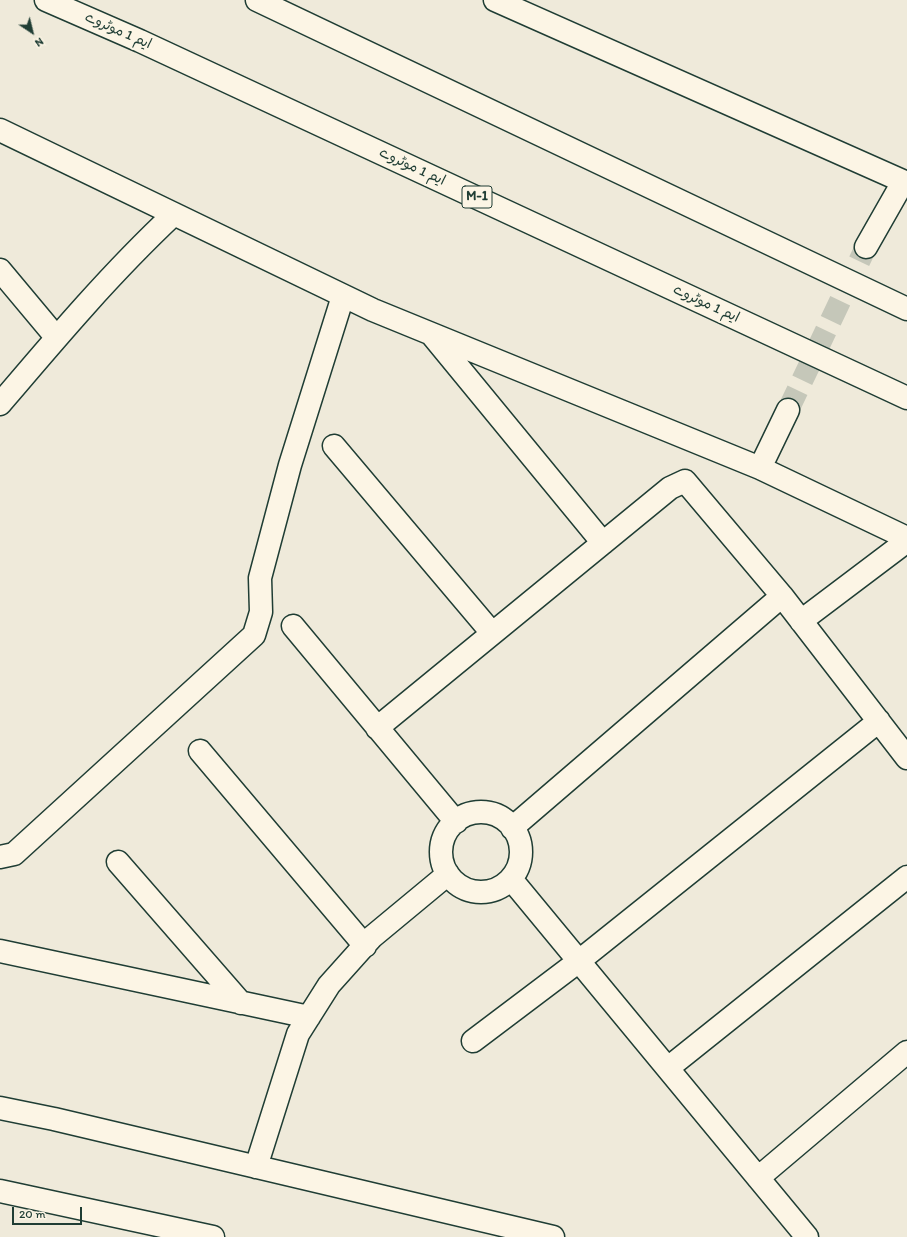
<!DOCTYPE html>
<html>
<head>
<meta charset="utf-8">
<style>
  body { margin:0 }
  #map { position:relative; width:907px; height:1237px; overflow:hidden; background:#efeada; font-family:Itim,sans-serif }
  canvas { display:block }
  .north { position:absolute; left:12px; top:12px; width:40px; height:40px; -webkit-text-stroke:3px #fcf5e5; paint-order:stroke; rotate:145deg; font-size:11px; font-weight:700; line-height:16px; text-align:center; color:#1f3d34 }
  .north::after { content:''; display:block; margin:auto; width:14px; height:18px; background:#1f3d34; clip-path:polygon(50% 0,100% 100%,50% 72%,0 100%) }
  .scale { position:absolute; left:12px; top:1207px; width:70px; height:18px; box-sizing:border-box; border:2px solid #1f3d34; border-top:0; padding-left:5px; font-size:12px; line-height:14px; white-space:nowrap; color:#1f3d34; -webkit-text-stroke:3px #fcf5e5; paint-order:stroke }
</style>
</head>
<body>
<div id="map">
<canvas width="907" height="1237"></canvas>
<div class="north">N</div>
<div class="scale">20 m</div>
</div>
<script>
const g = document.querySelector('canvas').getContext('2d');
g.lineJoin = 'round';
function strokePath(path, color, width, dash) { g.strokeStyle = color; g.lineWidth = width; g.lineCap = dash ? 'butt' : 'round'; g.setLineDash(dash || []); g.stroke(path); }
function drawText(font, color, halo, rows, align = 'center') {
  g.font = font + ' Itim,"Playpen Sans Arabic",sans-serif'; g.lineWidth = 4; g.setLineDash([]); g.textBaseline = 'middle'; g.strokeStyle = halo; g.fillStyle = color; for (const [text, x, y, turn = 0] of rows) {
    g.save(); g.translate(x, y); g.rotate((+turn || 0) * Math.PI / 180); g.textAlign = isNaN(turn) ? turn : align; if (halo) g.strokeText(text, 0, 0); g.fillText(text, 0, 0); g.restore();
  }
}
strokePath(new Path2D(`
  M 788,410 L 866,247`), '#c5c7b9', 22, [22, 11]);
const minor = new Path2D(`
  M 495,0 L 907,183
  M 0,130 L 373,310 L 760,468 L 907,538
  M 866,247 L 903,182
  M 0,270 L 56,337
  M 432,335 L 603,543
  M 0,404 C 56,338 111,273 174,214
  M 334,446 L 492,633
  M 760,468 L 788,410
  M 801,621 L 907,541
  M 293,626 L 456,822
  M 377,728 L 670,488 L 685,481 L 782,596 L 907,758
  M 200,751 L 365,946
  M441 852a40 40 0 1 1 80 0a40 40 0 1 1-80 0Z
  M 512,828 L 782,596
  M 0,857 L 14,854 L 254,635 L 261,612 L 260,578 L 290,465 L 343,296
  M 118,862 L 241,1003
  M 511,879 L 807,1237
  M 0,951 L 309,1017
  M 473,1041 L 579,961 L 879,721
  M 668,1068 L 907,877
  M 0,1108 L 54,1119 L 553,1237
  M 256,1167 L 298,1034 L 329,985 L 372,937 L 448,874
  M 758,1178 L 907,1052
  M 0,1191 L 213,1237`);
const highway = new Path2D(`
  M 46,0 L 140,41 L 907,398
  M 257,0 L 907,309`);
strokePath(minor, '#1f3d34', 25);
strokePath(highway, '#1f3d34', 25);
strokePath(minor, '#fcf5e5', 22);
strokePath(highway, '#fcf5e5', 22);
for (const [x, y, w] of [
  [477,197,30]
]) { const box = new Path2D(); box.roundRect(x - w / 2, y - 11, w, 22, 3); g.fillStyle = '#fcf5e5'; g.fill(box); strokePath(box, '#1f3d34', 1); }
drawText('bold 13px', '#1f3d34', null, [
  ["M-1",477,197]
]);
drawText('14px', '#1f3d34', '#fcf5e5', [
  ["ایم 1 موٹروے",118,31,24],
  ["ایم 1 موٹروے",412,167,25],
  ["ایم 1 موٹروے",706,304,25]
]);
</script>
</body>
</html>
